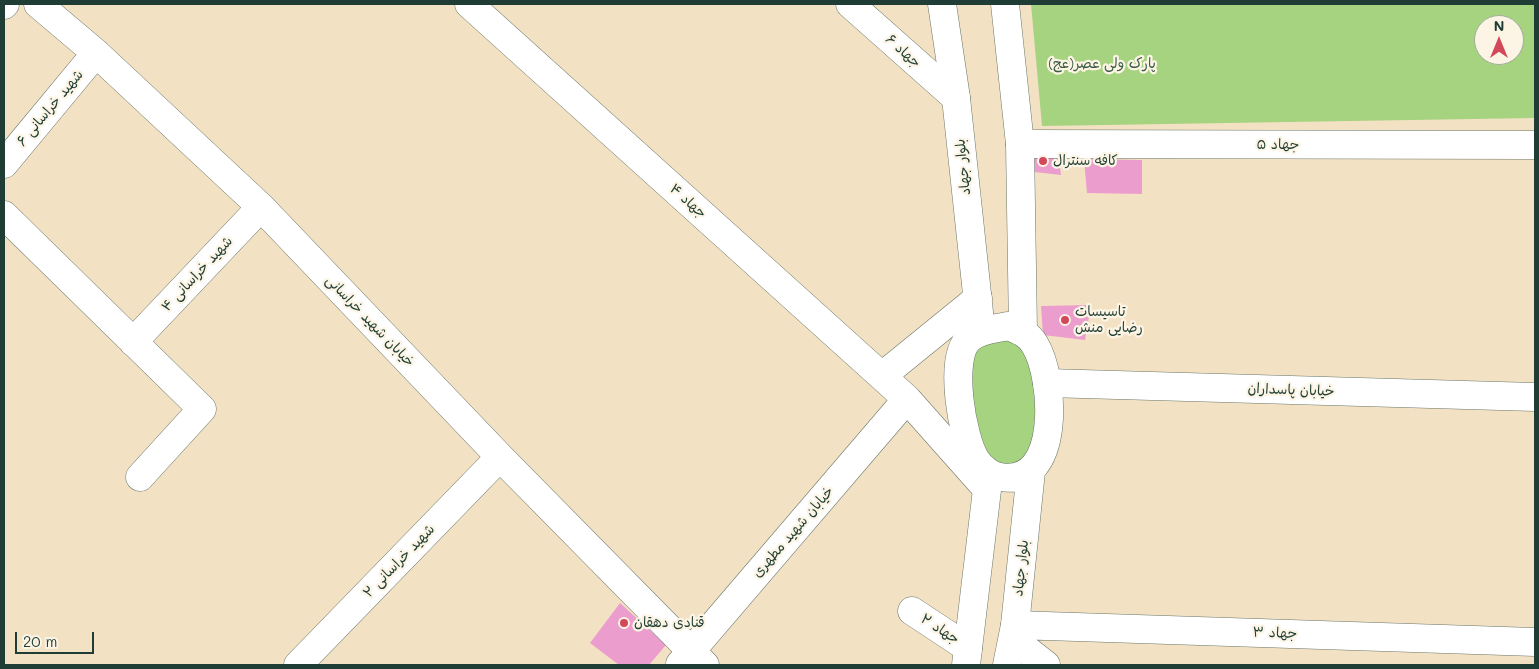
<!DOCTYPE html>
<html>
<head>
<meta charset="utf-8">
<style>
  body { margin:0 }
  #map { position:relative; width:1539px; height:669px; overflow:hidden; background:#f3e1c4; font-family:Mali,sans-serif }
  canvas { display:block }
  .frame { position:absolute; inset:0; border:5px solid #1f3d34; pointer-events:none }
  .north { position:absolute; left:1474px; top:15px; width:50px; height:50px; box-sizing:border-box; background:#fcf5e5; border:1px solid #a4ab9e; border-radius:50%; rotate:0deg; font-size:14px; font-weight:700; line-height:20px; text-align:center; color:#1f3d34 }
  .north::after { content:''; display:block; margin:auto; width:18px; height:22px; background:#d1495b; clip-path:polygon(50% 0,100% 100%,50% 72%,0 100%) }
  .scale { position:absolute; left:15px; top:632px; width:79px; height:22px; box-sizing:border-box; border:2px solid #1f3d34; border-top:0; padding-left:6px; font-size:15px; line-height:18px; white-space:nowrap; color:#1f3d34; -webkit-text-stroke:4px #fcf5e5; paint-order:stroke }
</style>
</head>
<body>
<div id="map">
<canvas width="1539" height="669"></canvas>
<div class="frame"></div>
<div class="north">N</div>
<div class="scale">20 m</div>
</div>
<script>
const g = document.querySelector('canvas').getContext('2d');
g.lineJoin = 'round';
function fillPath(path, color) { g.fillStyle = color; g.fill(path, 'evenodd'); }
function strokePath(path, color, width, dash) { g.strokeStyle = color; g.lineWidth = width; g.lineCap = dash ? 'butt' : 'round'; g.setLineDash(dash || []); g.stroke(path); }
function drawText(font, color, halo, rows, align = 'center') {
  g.font = font + ' Mali,"Playpen Sans Arabic",sans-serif'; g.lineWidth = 4.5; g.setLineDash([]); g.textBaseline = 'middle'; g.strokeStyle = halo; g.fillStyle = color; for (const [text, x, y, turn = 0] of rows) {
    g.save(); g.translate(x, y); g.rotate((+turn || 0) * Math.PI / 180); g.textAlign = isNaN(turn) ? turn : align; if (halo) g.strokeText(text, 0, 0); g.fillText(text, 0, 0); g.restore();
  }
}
fillPath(new Path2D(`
  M 1031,4 L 1535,4 L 1535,118 L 1042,126 ZM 1484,25 L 1514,25 L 1514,55 L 1484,55 Z
  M 1008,329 L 1039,360 L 1036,459 L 1001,474 L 969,430 L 970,341 Z`), '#a6d37f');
fillPath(new Path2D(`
  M 1026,150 L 1058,152 L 1061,175 L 1026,171 Z
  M 1084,159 L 1142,160 L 1142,194 L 1087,193 Z
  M 1091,305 L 1085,340 L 1043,335 L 1041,306 Z
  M 620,603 L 666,645 L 649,665 L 619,665 L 590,643 Z`), '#eb9ece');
const minor = new Path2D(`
  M 38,4 L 96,53 L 261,207 L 500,457 L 705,665
  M 469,4 L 907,399 L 986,488
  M 850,4 L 956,98
  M 4,5 L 5,4
  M 1020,144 L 1535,145
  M 4,164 L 96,53
  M 4,215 L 202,409 L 140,477
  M 133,342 L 261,207
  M 882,376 L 978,298
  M 1047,383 L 1535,397
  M 912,611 L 968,648
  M 1015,625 L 1535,642
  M 1013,639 L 1046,665
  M 680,664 L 907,399
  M 298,665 L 500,457`);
const major = new Path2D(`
  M 942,4 L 956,98 L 981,331
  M 1005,4 L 1020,144 L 1023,331
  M 1008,326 C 1019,330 1029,334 1035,345 C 1055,378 1062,488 1000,477 C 991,476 980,467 976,460 C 962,439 948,357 969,339 C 979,329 995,329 1008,326 Z
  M 966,665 L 989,473
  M 1007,665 L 1015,625 L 1031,471`);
strokePath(minor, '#697666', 29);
strokePath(major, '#697666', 29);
strokePath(minor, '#fff', 28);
strokePath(major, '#fff', 28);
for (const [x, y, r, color] of [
  [1043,161,5,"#d1495b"],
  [1065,320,5,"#d1495b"],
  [624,623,5,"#d1495b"]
]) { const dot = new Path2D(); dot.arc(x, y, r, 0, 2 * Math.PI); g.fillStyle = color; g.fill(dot); strokePath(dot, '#fcf5e5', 2); }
drawText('14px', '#1f3d34', '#fcf5e5', [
  ["جهاد ۶",903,51,42],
  ["شهید خراسانی ۶",50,108,-50],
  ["جهاد ۵",1278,145],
  ["بلوار جهاد",963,167,-96],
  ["جهاد ۴",688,201,42],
  ["شهید خراسانی ۴",197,274,-47],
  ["خیابان شهید خراسانی",370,321,46],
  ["خیابان پاسداران",1291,390,2],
  ["خیابان شهید مطهری",793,532,-49],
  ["شهید خراسانی ۲",399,561,-46],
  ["بلوار جهاد",1021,568,-84],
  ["جهاد ۲",940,629,33],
  ["جهاد ۳",1275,633,2]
]);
drawText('14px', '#3a5b43', '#fcf5e5', [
  ["پارک ولی عصر(عج)",1102,64]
]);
drawText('14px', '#1f3d34', '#fcf5e5', [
  ["کافه سنترال",1053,161],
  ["تاسیسات",1075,312],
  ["رضایی منش",1075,328],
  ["قنادی دهقان",634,623]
], 'left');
</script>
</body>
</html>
